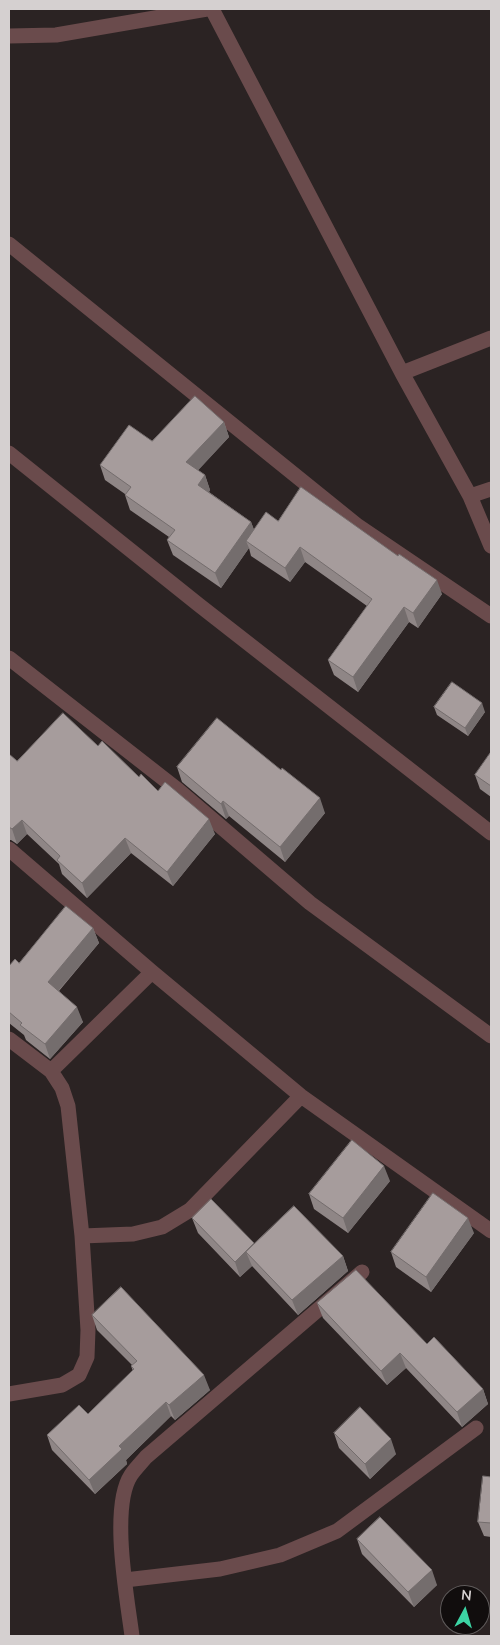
<!DOCTYPE html>
<html>
<head>
<meta charset="utf-8">
<style>
  body { margin:0 }
  #map { position:relative; width:500px; height:1645px; overflow:hidden; background:#2b2323; font-family:"Nunito Sans",sans-serif }
  canvas { display:block }
  .frame { position:absolute; inset:0; border:10px solid #d5d0d0; pointer-events:none }
  .north { position:absolute; left:440px; top:1585px; width:50px; height:50px; box-sizing:border-box; background:#110d0d; border:1px solid #5f5b5b; border-radius:50%; rotate:6deg; font-size:14px; font-weight:700; line-height:20px; text-align:center; color:#d5d0d0 }
  .north::after { content:''; display:block; margin:auto; width:18px; height:22px; background:#3cd4a4; clip-path:polygon(50% 0,100% 100%,50% 72%,0 100%) }
</style>
</head>
<body>
<div id="map">
<canvas width="500" height="1645"></canvas>
<div class="frame"></div>
<div class="north">N</div>
</div>
<script>
const g = document.querySelector('canvas').getContext('2d');
g.lineJoin = 'round';
function strokePath(path, color, width, dash) { g.strokeStyle = color; g.lineWidth = width; g.lineCap = dash ? 'butt' : 'round'; g.setLineDash(dash || []); g.stroke(path); }
function fillPath(path, color) { g.fillStyle = color; g.fill(path, 'evenodd'); }
strokePath(new Path2D(`
  M 212,9 L 402,373 L 470,496 L 491,546
  M 9,36 L 56,35 L 207,9
  M 9,244 L 358,526 L 491,616
  M 402,373 L 491,338
  M 9,453 L 199,605 L 491,833
  M 470,496 L 491,489
  M 9,658 L 178,790 L 310,903 L 491,1036
  M 9,849 L 152,972 L 301,1096 L 491,1231
  M 9,1039 L 51,1071 L 62,1088 L 68,1106 L 82,1236 L 88,1330 L 87,1357 L 79,1375 L 62,1385 L 9,1394
  M 51,1071 L 152,972
  M 82,1236 L 133,1234 L 162,1227 L 190,1210 L 301,1096
  M 125,1580 L 220,1569 L 280,1555 L 337,1531 L 476,1428
  M 132,1636 C 127,1597 110,1507 131,1475 C 135,1469 141,1463 146,1457 L 362,1272`), '#6a4b4c', 15);
fillPath(new Path2D(`
  M 224,422 L 229,437 L 198,470 L 205,475 L 210,490 L 209,492 L 251,522 L 254,530 L 278,521 L 442,594 L 418,628 L 409,622 L 358,692 L 334,675 L 328,660 L 367,606 L 305,562 L 290,582 L 251,556 L 249,548 L 221,588 L 173,555 L 167,540 L 169,537 L 130,510 L 125,495 L 125,494 L 105,480 L 100,465 L 152,441 Z
  M 434,707 L 485,712 L 468,736 L 437,715 Z
  M 98,746 L 215,834 L 173,886 L 131,853 L 87,898 L 62,874 L 59,864 L 27,834 L 17,844 L 11,840 L 9,840 L 9,754 L 17,761 Z
  M 491,752 L 491,797 L 480,789 L 475,775 Z
  M 177,767 L 325,813 L 285,862 L 229,816 L 226,819 L 182,782 Z
  M 93,928 L 99,943 L 59,991 L 83,1022 L 50,1059 L 26,1040 L 24,1035 L 9,1023 L 9,966 L 19,963 Z
  M 390,1181 L 348,1233 L 314,1209 L 309,1194 Z
  M 192,1218 L 254,1244 L 343,1256 L 348,1271 L 298,1315 L 252,1266 L 240,1277 L 198,1233 Z
  M 474,1233 L 431,1292 L 396,1267 L 391,1252 Z
  M 317,1303 L 427,1344 L 483,1389 L 488,1404 L 462,1427 L 406,1368 L 387,1385 L 323,1318 Z
  M 92,1315 L 210,1390 L 175,1420 L 171,1416 L 126,1460 L 127,1464 L 95,1494 L 52,1450 L 47,1435 L 88,1414 L 133,1371 L 131,1366 L 132,1365 L 97,1330 Z
  M 334,1433 L 396,1454 L 370,1479 L 339,1448 Z
  M 491,1477 L 491,1537 L 484,1536 L 478,1522 Z
  M 357,1539 L 437,1585 L 414,1607 L 362,1554 Z`), '#8f8686');
fillPath(new Path2D(`
  M 224,422 L 229,437 L 192,477 L 186,462 Z
  M 205,475 L 210,490 L 204,500 L 198,485 Z
  M 251,522 L 257,537 L 246,541 L 249,548 L 221,588 L 215,573 Z
  M 300,547 L 305,562 L 290,582 L 285,568 Z
  M 437,580 L 442,594 L 418,628 L 413,613 Z
  M 404,607 L 409,622 L 358,692 L 353,677 Z
  M 482,703 L 485,712 L 468,736 L 465,728 Z
  M 320,798 L 325,813 L 285,862 L 280,847 Z
  M 223,801 L 229,816 L 226,819 L 221,804 Z
  M 209,819 L 215,834 L 173,886 L 167,872 Z
  M 22,820 L 27,834 L 17,844 L 12,829 Z
  M 125,838 L 131,853 L 87,898 L 82,883 Z
  M 93,928 L 99,943 L 53,997 L 48,982 Z
  M 77,1007 L 83,1022 L 50,1059 L 45,1044 Z
  M 384,1166 L 390,1181 L 348,1233 L 343,1218 Z
  M 468,1218 L 474,1233 L 431,1292 L 426,1277 Z
  M 254,1243 L 260,1258 L 246,1252 L 252,1266 L 240,1277 L 235,1262 Z
  M 343,1256 L 348,1271 L 298,1315 L 292,1300 Z
  M 400,1353 L 406,1368 L 387,1385 L 381,1371 Z
  M 204,1375 L 210,1390 L 175,1420 L 169,1405 Z
  M 483,1389 L 488,1404 L 462,1427 L 457,1412 Z
  M 166,1402 L 171,1416 L 126,1460 L 127,1464 L 95,1494 L 89,1480 L 119,1446 Z
  M 391,1439 L 396,1454 L 370,1479 L 365,1464 Z
  M 432,1570 L 437,1585 L 414,1607 L 408,1592 Z`), '#746d6d');
const building = new Path2D(`
  M 195,396 L 224,422 L 186,462 L 205,475 L 198,485 L 251,522 L 215,573 L 167,540 L 175,530 L 125,495 L 131,487 L 100,465 L 129,425 L 152,441 Z
  M 301,487 L 398,556 L 399,554 L 437,580 L 413,613 L 404,607 L 353,677 L 328,660 L 372,599 L 300,547 L 285,568 L 246,541 L 266,512 L 278,521 Z
  M 452,682 L 482,703 L 465,728 L 434,707 Z
  M 63,713 L 98,746 L 102,741 L 139,777 L 141,774 L 158,791 L 165,782 L 209,819 L 167,872 L 125,838 L 82,883 L 57,860 L 60,856 L 22,820 L 12,829 L 9,827 L 9,754 L 17,761 Z
  M 217,718 L 281,770 L 282,768 L 320,798 L 280,847 L 223,801 L 221,804 L 177,767 Z
  M 491,752 L 491,786 L 475,775 Z
  M 66,906 L 93,928 L 48,982 L 77,1007 L 45,1044 L 20,1025 L 22,1023 L 9,1012 L 9,966 L 15,959 L 19,963 Z
  M 352,1140 L 384,1166 L 343,1218 L 309,1194 Z
  M 433,1193 L 468,1218 L 426,1277 L 391,1252 Z
  M 211,1199 L 254,1243 L 235,1262 L 192,1218 Z
  M 294,1206 L 343,1256 L 292,1300 L 246,1252 Z
  M 356,1270 L 427,1344 L 434,1337 L 483,1389 L 457,1412 L 400,1353 L 381,1371 L 317,1303 Z
  M 121,1287 L 204,1375 L 169,1405 L 166,1402 L 119,1446 L 122,1449 L 89,1480 L 47,1435 L 79,1405 L 88,1414 L 134,1369 L 131,1366 L 137,1361 L 92,1315 Z
  M 360,1407 L 391,1439 L 365,1464 L 334,1433 Z
  M 483,1476 L 491,1477 L 491,1523 L 478,1522 Z
  M 380,1517 L 432,1570 L 408,1592 L 357,1539 Z`);
fillPath(building, '#a69c9c');
strokePath(building, '#746d6d', 1);
</script>
</body>
</html>
